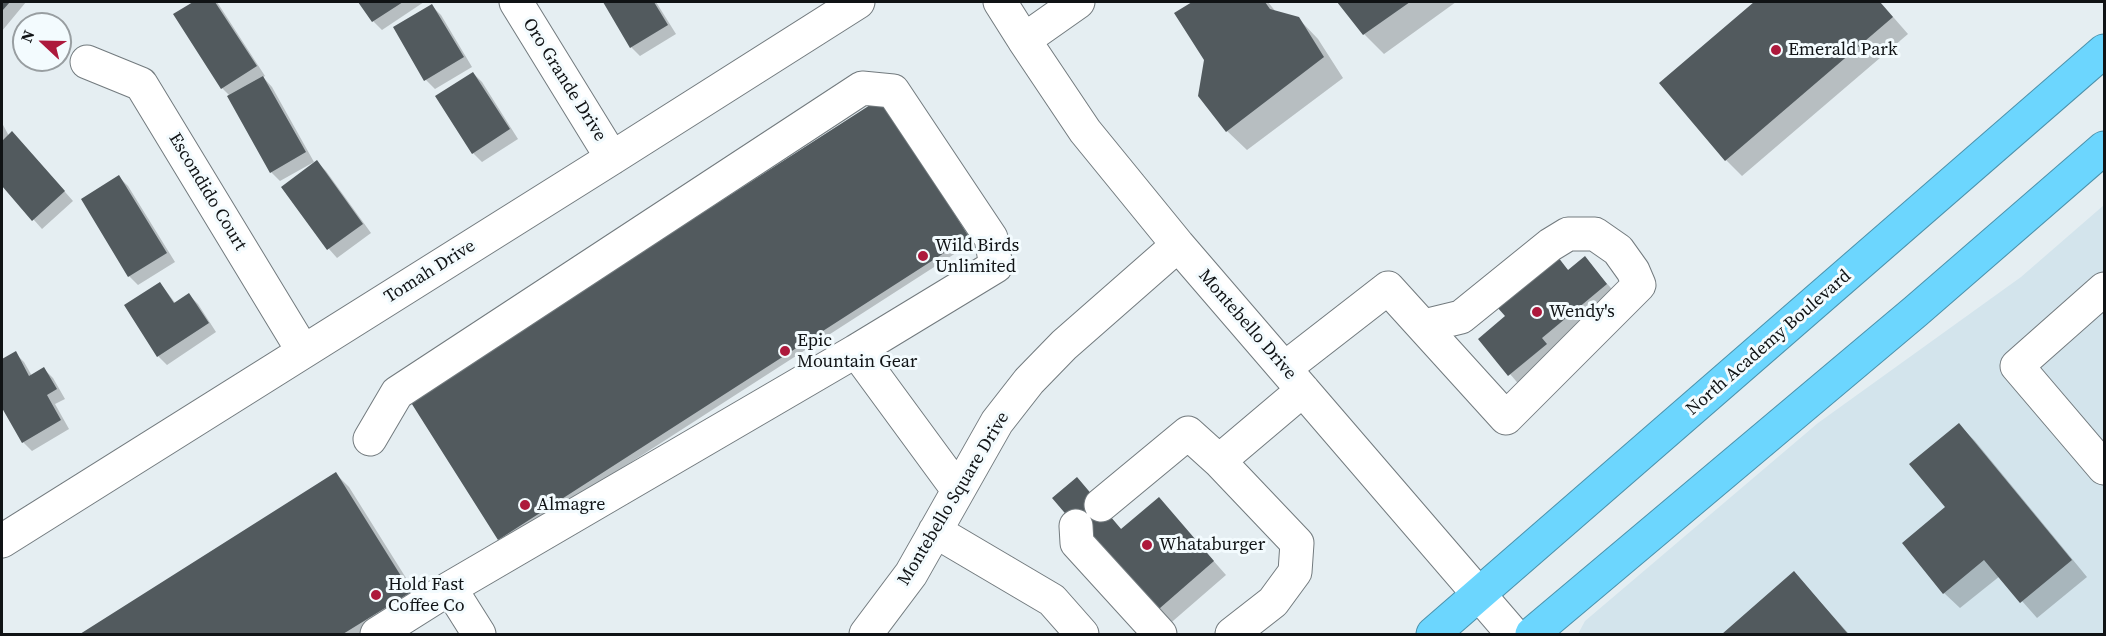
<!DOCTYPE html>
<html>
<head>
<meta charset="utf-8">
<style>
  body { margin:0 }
  #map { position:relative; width:2106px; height:636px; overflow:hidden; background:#e5eef2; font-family:"Source Serif 4",serif }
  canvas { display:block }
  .frame { position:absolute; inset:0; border:3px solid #101315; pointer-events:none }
  .north { position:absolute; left:12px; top:12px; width:60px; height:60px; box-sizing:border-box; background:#f3fbfe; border:2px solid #989ea1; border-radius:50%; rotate:292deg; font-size:16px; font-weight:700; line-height:24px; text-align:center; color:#101315 }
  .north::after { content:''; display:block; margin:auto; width:21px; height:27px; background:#ad193c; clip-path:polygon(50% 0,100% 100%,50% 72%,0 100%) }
</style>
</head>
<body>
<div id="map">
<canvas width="2106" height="636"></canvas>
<div class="frame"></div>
<div class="north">N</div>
</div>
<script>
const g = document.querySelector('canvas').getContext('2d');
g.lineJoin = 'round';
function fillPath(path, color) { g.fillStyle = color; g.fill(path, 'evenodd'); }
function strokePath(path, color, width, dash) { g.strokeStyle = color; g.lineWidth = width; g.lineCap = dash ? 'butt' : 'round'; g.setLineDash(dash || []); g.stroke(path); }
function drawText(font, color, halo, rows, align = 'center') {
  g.font = font + ' "Source Serif 4",serif'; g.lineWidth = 6; g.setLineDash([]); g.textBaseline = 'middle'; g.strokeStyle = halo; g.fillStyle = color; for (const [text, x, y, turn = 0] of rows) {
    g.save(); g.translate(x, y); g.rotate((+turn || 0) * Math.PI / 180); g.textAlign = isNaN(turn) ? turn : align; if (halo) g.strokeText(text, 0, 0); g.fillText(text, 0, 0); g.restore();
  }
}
fillPath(new Path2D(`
  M 2104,205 L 2104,634 L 1578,634 L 1585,621 L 1818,423 L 2021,277 Z`), '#d3e4ec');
fillPath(new Path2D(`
  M 2,2 L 26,2 L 2,31 Z
  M 189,2 L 217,2 L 265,76 L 263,77 L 272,87 L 314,162 L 280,181 L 271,172 L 230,96 L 222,88 L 193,3 Z
  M 360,2 L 424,2 L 382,30 L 373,21 Z
  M 604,2 L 656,2 L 676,34 L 640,56 L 631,47 Z
  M 1195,2 L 1268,2 L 1276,12 L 1298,18 L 1318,39 L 1343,78 L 1247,150 L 1227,131 L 1206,59 L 1176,14 Z
  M 1339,2 L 1456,2 L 1384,54 L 1364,34 Z
  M 1757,2 L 1880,2 L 1908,34 L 1742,176 L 1726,160 L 1661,83 Z
  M 432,6 L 441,15 L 472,67 L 435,89 L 426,80 Z
  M 473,73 L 482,82 L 518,139 L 482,162 L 473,153 Z
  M 885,104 L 973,242 L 504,544 L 412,401 Z
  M 2,123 L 9,136 L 21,142 L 73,201 L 42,229 L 2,184 L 2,143 L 3,141 L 2,140 Z
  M 317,162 L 326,171 L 371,233 L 337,258 L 329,249 L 283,188 Z
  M 119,177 L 128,186 L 175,262 L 138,285 L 129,276 Z
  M 1584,258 L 1619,297 L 1522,388 L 1480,339 L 1507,316 L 1558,259 L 1569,271 Z
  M 160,283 L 176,304 L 189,295 L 198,304 L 216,332 L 167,365 L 158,356 Z
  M 15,353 L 24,362 L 32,376 L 44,369 L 53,378 L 65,399 L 55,404 L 69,429 L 32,451 L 23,442 L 2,405 L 2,361 Z
  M 1959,425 L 1975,441 L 2087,577 L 2037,618 L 2000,576 L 1960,608 L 1944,593 L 1947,507 Z
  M 336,474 L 349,487 L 423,605 L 376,634 L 83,634 Z
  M 1089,492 L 1122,530 L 1159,499 L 1226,575 L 1166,627 Z
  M 1794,573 L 1849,634 L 1724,634 Z`), '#0003');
fillPath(new Path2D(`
  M 2,2 L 10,2 L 2,11 Z
  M 193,2 L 215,2 L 257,66 L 221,89 L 173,14 Z
  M 358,2 L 403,2 L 372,22 Z
  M 603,2 L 654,2 L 668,25 L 630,48 Z
  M 1192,2 L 1265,2 L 1270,9 L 1299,17 L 1324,57 L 1226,132 L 1198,96 L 1204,60 L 1174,13 Z
  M 1337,2 L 1410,2 L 1363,35 Z
  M 1754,2 L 1880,2 L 1893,17 L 1725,161 L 1659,83 Z
  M 432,4 L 464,57 L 424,81 L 393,27 Z
  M 473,72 L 510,129 L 472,154 L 435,96 Z
  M 263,76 L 306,152 L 270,173 L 227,96 Z
  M 881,98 L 969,237 L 498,540 L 410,401 Z
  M 12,131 L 65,191 L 32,221 L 2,186 L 2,141 Z
  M 317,160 L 363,224 L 327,250 L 281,187 Z
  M 119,175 L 167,253 L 128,277 L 81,199 Z
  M 1585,256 L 1607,284 L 1542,338 L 1547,344 L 1508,376 L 1478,339 L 1505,316 L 1497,307 L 1558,257 L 1568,270 Z
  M 160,282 L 174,303 L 189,293 L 209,323 L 157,357 L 124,305 Z
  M 16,351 L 29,376 L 44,367 L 57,389 L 47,395 L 61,420 L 22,443 L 2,408 L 2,359 Z
  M 1959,423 L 2072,560 L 2020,603 L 1984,560 L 1943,594 L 1902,543 L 1945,507 L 1909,464 Z
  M 336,472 L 411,592 L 343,634 L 80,634 Z
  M 1077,477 L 1121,529 L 1159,497 L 1214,561 L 1152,615 L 1052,498 Z
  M 1794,571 L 1848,634 L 1722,634 Z`), '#525a5e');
const minor = new Path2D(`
  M 516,2 L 612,158
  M 1000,2 L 1024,40 L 1085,131 L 1178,245 L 1513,634
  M 1024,40 L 1078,2
  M 87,62 L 141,84 L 303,351
  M 2104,289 L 2017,366 L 2104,468
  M 1285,368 L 1388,288 L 1506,418 L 1639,285 L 1633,271 L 1618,250 L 1595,234 L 1568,234 L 1550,245 L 1461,317 L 1424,326
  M 370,439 L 397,393 L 862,88 L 893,91 L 991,238 L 996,266 L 856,351
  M 1101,505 L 1188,433 L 1219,461
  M 1076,526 L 1077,543 L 1160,634
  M 935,531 L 1052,600 L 1082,634
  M 2,541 L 612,158 L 858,2
  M 450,588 L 479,634
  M 377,634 L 450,588 L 856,351 L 958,490
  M 866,634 L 911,574 L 997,422 L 1029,381 L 1064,345 L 1178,245
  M 1232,634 L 1273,602 L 1295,572 L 1297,543 L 1219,461 L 1303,390`);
const highway = new Path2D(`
  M 1433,634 L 2104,51
  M 1532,634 L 1916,311 L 2104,148`);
strokePath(minor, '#727a7e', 35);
strokePath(highway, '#4c92ac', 35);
strokePath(minor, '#fff', 33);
strokePath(highway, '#6cd6fe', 33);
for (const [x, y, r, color] of [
  [1776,50,6,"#ad193c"],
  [923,256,6,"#ad193c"],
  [1537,312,6,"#ad193c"],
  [785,351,6,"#ad193c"],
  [525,505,6,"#ad193c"],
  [1147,545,6,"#ad193c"],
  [376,595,6,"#ad193c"]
]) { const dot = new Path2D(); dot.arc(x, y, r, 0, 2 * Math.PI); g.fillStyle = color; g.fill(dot); strokePath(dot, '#f3fbfe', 2); }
drawText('18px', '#101315', '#f3fbfe', [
  ["Emerald Park",1788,50],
  ["Wild Birds",935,246],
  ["Unlimited",935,267],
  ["Wendy's",1549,312],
  ["Epic",797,341],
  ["Mountain Gear",797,362],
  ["Almagre",537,505],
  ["Whataburger",1159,545],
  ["Hold Fast",388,585],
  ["Coffee Co",388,606]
], 'left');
drawText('18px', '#101315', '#f3fbfe', [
  ["Oro Grande Drive",564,80,58],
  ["Escondido Court",207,192,59],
  ["Tomah Drive",430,272,-32],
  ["Montebello Drive",1247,325,49],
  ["North Academy Boulevard",1769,343,-41],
  ["Montebello Square Drive",954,499,-59]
]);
</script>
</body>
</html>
